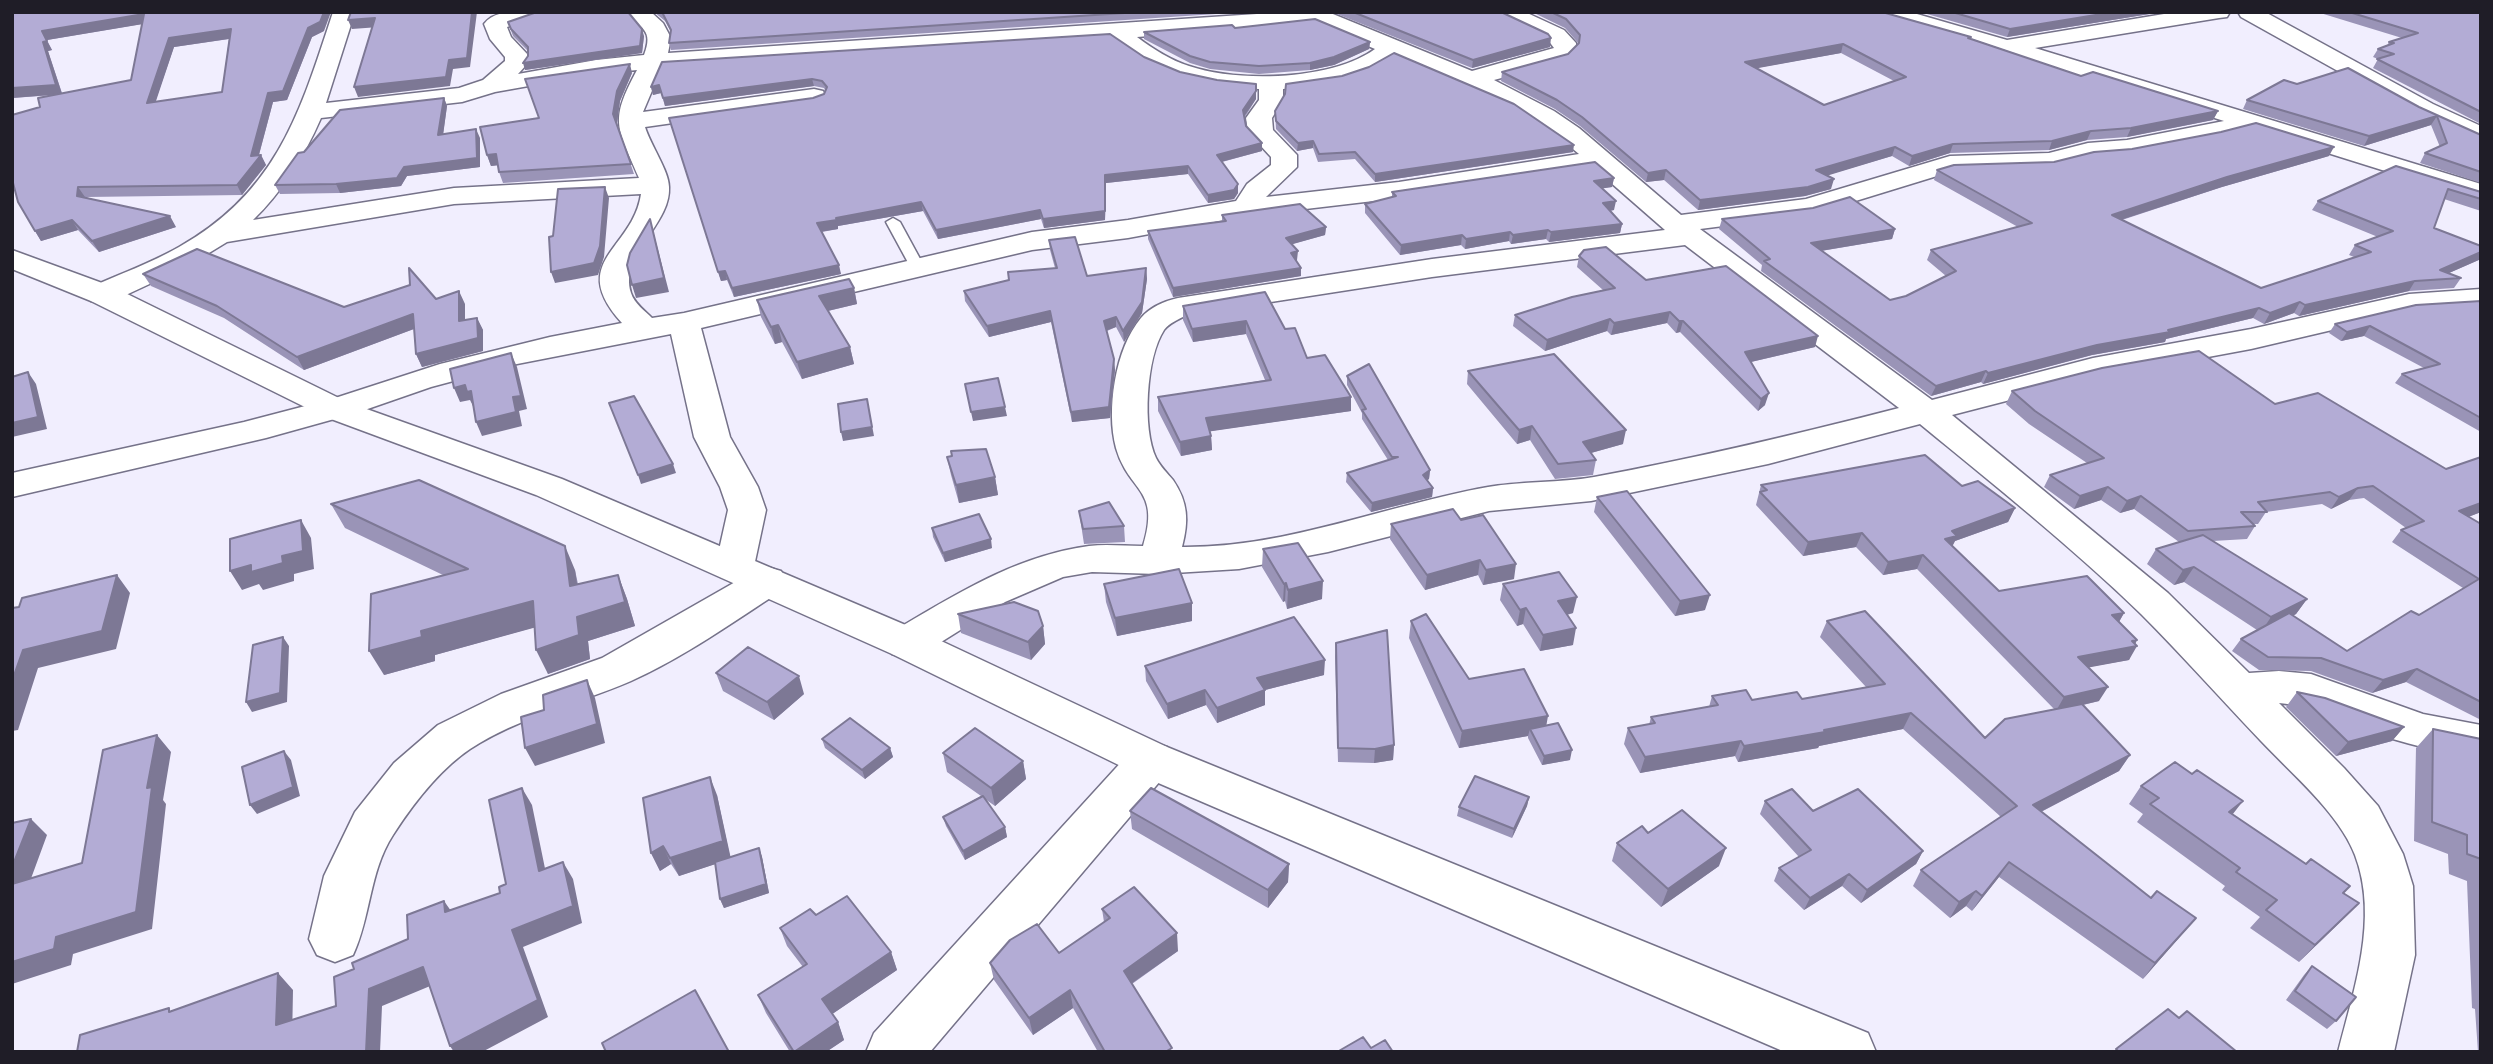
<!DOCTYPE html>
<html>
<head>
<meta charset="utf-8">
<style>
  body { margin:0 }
  #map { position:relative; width:2493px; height:1064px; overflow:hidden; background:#f1eefe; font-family:Figtree,sans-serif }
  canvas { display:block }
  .frame { position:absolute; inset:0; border:14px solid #1f1d27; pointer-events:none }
</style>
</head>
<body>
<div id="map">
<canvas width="2493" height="1064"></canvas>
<div class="frame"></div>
</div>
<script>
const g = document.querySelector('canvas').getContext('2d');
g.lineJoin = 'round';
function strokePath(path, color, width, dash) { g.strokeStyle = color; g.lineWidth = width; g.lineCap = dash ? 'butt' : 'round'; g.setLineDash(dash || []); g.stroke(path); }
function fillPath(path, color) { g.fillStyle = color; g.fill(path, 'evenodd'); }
const lane = new Path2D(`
  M 893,218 L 900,222 L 925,268 L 923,271 L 913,271 L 911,268 L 886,222 Z`);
const street = new Path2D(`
  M 333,12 L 355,12 L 326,103 L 459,88 L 483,80 L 505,61 L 505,57 L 490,39 L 484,24 C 496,8 523,12 541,12 L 538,17 L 507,27 L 511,37 L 529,56 L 528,63 L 518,74 L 596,60 L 644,55 C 654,29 641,30 627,12 L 651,12 L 663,23 L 671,38 L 668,53 L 1287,12 L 1328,12 L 1472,71 L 1554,48 L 1548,40 L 1499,17 L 1496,12 L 1525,12 L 1564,30 L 1576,43 L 1576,50 L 1565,61 L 1494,80 L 1554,111 L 1579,128 L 1681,215 L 1806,199 L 1950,156 L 2049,153 L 2088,143 L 2127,140 L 2224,121 L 2083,76 L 1877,17 L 1874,12 L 1910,12 L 2007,40 L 2176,12 L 2230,12 L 2227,17 L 2219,18 L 2035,48 L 2481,184 L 2481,201 L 2251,129 L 2216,139 L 2127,156 L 2089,159 L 2049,169 L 1950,172 L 1810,215 L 1700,229 L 1932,400 L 2093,358 L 2251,329 L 2409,294 L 2481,289 L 2481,307 L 2409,312 L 2251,349 L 2095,378 L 1952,415 L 2168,593 L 2249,673 L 2279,671 L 2311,674 L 2423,714 L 2481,725 L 2481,760 C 2442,752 2404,744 2366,730 C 2334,718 2315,707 2279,703 L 2344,768 L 2378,806 L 2403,854 L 2413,886 L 2415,955 L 2394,1052 L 2338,1052 C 2354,989 2379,918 2355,855 C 2339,813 2291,773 2261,741 C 2221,699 2182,655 2141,614 C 2073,548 1993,484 1920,424 L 1768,464 L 1591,501 L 1489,511 L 1328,552 L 1239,569 L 1158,574 L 1092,572 L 1063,577 L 1005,602 L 922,654 L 907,658 L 892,654 L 886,643 L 892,632 C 955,595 1015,556 1089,546 C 1106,544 1125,546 1143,546 C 1161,488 1129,493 1116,448 C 1106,410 1115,349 1141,318 C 1150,307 1165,301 1178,298 L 1432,259 L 1665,230 L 1594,168 L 1399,198 L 1246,216 L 1128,238 L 1032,250 L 701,328 L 730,437 L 758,487 L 766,510 L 753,571 L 767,567 L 781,571 L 787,581 L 781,591 C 733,622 684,657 631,681 C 578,704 519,717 470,749 C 439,770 413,804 393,835 C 369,872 371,917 353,955 L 335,962 L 317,955 L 309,939 L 324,876 L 355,812 L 394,763 L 438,725 L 501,694 L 602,658 L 737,581 L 721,577 L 715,568 L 728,510 L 720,487 L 694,437 L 671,334 L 517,364 L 431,387 L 356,413 L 266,438 L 12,497 L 12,473 L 244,422 L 332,399 L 440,364 L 550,337 L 622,323 C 566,261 633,250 641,194 L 454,204 L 227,242 L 186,267 L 113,301 L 102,303 L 91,301 L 87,294 L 91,287 C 120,274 151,263 179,247 C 277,192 300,113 333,12 ZM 1315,23 L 1375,49 C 1332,80 1239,83 1189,66 C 1170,60 1153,49 1137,37 ZM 1111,39 C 1158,77 1200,87 1259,89 L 1259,100 L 1246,118 L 1248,132 L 1271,157 L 1271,165 L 1247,184 L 1236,201 L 1128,220 L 1032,232 L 684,313 L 652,318 C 645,311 634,303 631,293 C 619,254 671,225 669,187 C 669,171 650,144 645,127 L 814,103 L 823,101 L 826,96 L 823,91 L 814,89 L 643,112 L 662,67 ZM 1393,57 C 1459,83 1525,107 1579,154 L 1399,182 L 1266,197 L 1297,167 L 1297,155 L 1273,130 L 1272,118 L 1283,100 L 1283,89 C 1321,87 1362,80 1393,57 ZM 637,70 C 609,122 617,126 639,178 L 454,188 L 253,220 C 283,191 304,157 321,118 L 462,102 L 495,92 L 596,74 ZM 1685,245 L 1899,408 C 1798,434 1697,458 1594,477 C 1559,483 1523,481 1488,487 C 1386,505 1287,548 1182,547 C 1189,521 1188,502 1173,480 C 1167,473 1160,466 1156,458 C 1142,429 1146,358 1164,330 C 1169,323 1179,319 1187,315 L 1432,277 Z
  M 2238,12 L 2265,12 L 2433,104 L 2481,126 L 2481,144 L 2415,114 L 2241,17 Z
  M 1151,742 L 1167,747 L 1174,760 L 1167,773 L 930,1052 L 866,1052 L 874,1033 L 1135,747 Z`);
const secondary = new Path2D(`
  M 12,250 L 113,287 L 347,402 L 562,479 L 922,632 L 1167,747 L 1868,1033 L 1876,1052 L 1785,1052 L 1135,773 L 892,654 L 536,495 L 323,416 L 91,301 L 12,269 Z`);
strokePath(lane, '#757289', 3);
strokePath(street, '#757289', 3);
strokePath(secondary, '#757289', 3);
fillPath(lane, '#fff');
fillPath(street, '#fff');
fillPath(secondary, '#fff');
fillPath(new Path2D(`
  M 12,12 L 324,31 L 312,37 L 287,100 L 273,102 L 259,155 L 261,155 L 266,165 L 242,195 L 86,197 L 176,227 L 99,252 L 78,230 L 41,241 L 35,231 L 40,107 L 54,95 L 12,98 ZM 142,24 L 131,80 L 62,93 L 48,51 L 52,50 L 47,40 ZM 229,39 L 222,92 L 155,102 L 174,47 Z
  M 654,12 L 1216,12 L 1216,14 L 671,50 L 669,43 L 671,32 L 665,21 Z
  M 1332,12 L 1501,12 L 1550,47 L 1472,68 Z
  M 1532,12 L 1882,12 L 1970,38 L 2081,76 L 2218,111 L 2213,120 L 2127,137 L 2087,140 L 2049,150 L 1950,153 L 1909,166 L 1892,156 L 1827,175 L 1831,189 L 1805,196 L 1698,210 L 1664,180 L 1646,182 L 1580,126 L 1555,109 L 1501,81 L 1502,72 L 1568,54 L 1579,44 L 1565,28 ZM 1841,53 L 1894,81 L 1824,105 L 1756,68 Z
  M 1920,12 L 2162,12 L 2007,37 Z
  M 2317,12 L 2481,12 L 2481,124 L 2373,68 L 2378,59 L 2373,57 L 2378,49 L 2387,46 L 2389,42 L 2402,38 Z
  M 508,22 L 644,36 L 642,53 L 525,70 L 528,51 L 513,36 Z
  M 1235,28 L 1370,42 L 1369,49 L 1334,65 L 1310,70 L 1259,74 L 1210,69 L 1190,63 L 1144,39 L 1144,32 Z
  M 1144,57 L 1180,72 L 1256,99 L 1245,117 L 1246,126 L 1262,143 L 1262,151 L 1222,162 L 1238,184 L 1238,193 L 1234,199 L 1208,203 L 1188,174 L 1106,183 L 1105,220 L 1044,228 L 1041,219 L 938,239 L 923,211 L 838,226 L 838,229 L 822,232 L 841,274 L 734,297 L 727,280 L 721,281 L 669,118 L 813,98 L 824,94 L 825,90 L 824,88 L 814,86 L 665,106 L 661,93 L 653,95 L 651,87 Z
  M 632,73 L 620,101 L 617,123 L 634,174 L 503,183 L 499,172 L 498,165 L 491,166 L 487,155 L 539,118 Z
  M 2297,84 L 2419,107 L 2481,135 L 2481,183 L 2420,163 L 2425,153 L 2440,147 L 2431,125 L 2364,146 L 2243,109 L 2247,100 Z
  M 444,98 L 447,106 L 443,134 L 480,138 L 480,167 L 407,176 L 401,186 L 340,193 L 280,194 L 275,185 L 304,152 Z
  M 1275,111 L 1573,152 L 1375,182 L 1355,159 L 1318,162 L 1313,148 L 1297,151 L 1276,129 Z
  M 2329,156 L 2222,187 L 2122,220 L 2261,288 L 2354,257 L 2349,255 L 2355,245 L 2378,237 L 2312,210 L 2318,201 L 2396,166 L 2481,192 L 2481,211 L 2444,199 L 2434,228 L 2481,246 L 2481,259 L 2449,273 L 2461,278 L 2454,288 L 2409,291 L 2299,316 L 2294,313 L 2264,324 L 2253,318 L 2166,339 L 2165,342 L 2092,355 L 1983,384 L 1981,382 L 1931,396 L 1761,271 L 1762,265 L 1719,229 L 1722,219 L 1895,229 L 1892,239 L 1821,251 L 1890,300 L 1906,296 L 1946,276 L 1927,260 L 1931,250 L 2018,227 L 1934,180 L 1937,170 Z
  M 1614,178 L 1612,187 L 1603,188 L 1614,210 L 1610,211 L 1622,224 L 1620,233 L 1549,242 L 1546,239 L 1511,244 L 1509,241 L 1465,249 L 1461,245 L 1400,255 L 1365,213 L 1365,204 L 1392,197 L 1392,192 Z
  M 1222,215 L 1326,227 L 1325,235 L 1292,244 L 1297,260 L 1296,260 L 1301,276 L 1173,297 L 1148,239 L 1148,231 L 1222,221 Z
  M 1049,240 L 1087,276 L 1146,268 L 1147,279 L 1142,313 L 1124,342 L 1116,327 L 1107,331 L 1115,370 L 1110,418 L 1072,422 L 1051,322 L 989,337 L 965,301 L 964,291 L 1055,268 L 1050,250 Z
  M 1579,256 L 1646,280 L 1815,347 L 1751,362 L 1765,405 L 1758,411 L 1680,332 L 1676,333 L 1667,323 L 1611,335 L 1607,331 L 1545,351 L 1513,326 L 1515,315 L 1603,290 L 1577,267 Z
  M 143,274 L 344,307 L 436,299 L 465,304 L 465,320 L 477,318 L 483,330 L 483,351 L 422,367 L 416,354 L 414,329 L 304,370 L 224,318 L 151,286 Z
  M 854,288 L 857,304 L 828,311 L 850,347 L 854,364 L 802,379 L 782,342 L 775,344 L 761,317 L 757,300 Z
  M 2481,301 L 2481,432 L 2395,383 L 2402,374 L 2424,368 L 2364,336 L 2341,341 L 2329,333 L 2335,324 Z
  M 1183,306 L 1285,329 L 1307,358 L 1351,397 L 1351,411 L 1210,431 L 1211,436 L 1212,450 L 1181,456 L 1158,411 L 1158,397 L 1265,380 L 1246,334 L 1193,342 L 1183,320 Z
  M 1468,371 L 1623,444 L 1591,453 L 1596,460 L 1593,475 L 1555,479 L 1530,440 L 1517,444 L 1467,384 Z
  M 1347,376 L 1430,470 L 1429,479 L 1427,480 L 1433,488 L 1432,497 L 1371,512 L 1346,482 L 1347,473 L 1388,460 L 1362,419 L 1362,413 L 1347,385 Z
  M 2012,391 L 2275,404 L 2446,469 L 2481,457 L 2481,512 L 2468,517 L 2481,524 L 2481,720 L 2406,682 L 2372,693 L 2311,671 L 2259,670 L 2232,651 L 2241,639 L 2257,630 L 2184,582 L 2174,585 L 2147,564 L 2156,549 L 2179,542 L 2134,509 L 2120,513 L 2101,500 L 2074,509 L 2044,487 L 2050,475 L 2087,463 L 2029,424 L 2006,404 ZM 2364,498 L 2406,528 L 2401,530 L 2392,542 L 2463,588 L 2419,615 L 2347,651 L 2293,616 L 2296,614 L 2307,599 L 2213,541 L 2247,539 L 2255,526 L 2253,524 L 2258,524 L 2266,512 L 2322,504 L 2331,509 L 2349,500 Z
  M 947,457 L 995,477 L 998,495 L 959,503 L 951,475 Z
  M 1761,485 L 1962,486 L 2015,508 L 2008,522 L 1955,541 L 1952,546 L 1999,591 L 2124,613 L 2119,622 L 2135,644 L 2129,660 L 2088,667 L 2099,701 L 2083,705 L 2130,755 L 2119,771 L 2041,812 L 2151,898 L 2196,918 L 2143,979 L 1999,877 L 1972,911 L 1966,906 L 1950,918 L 1913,886 L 1921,870 L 2001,817 L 1903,729 L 1819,746 L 1818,748 L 1738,762 L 1735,756 L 1640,773 L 1624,744 L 1628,728 L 1649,725 L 1651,717 L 1709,707 L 1712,696 L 1752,700 L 1802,699 L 1866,687 L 1820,637 L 1827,621 L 1985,738 L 2054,709 L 1917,569 L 1883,575 L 1856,547 L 1803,556 L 1756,505 Z
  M 1597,497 L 1705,610 L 1675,616 L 1594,512 Z
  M 331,504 L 575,570 L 578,584 L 618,575 L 627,599 L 635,626 L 588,641 L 590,659 L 548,674 L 535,627 L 435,655 L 435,661 L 384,675 L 443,575 L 345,528 Z
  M 1079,511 L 1124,526 L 1125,542 L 1084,544 Z
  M 1461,520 L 1514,579 L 1483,585 L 1478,575 L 1425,590 L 1390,539 L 1391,524 Z
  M 932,528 L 992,548 L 945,562 L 933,537 Z
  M 1263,549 L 1322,599 L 1287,609 L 1285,601 L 1283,602 L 1262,567 Z
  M 1104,584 L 1192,603 L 1192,621 L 1117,636 L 1106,602 Z
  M 1503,584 L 1573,613 L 1567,615 L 1573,645 L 1540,651 L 1523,624 L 1517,626 L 1500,600 Z
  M 958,614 L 1043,626 L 1045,644 L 1031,660 L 961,633 Z
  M 1411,621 L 1469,679 L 1546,726 L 1570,760 L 1542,765 L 1528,738 L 1528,736 L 1459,748 L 1409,638 Z
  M 1336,643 L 1394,745 L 1393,760 L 1374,763 L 1338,762 L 1335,657 Z
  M 1145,666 L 1324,675 L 1265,690 L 1265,705 L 1217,723 L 1206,705 L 1168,719 L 1146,681 Z
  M 716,673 L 804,694 L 774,720 L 723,691 Z
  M 2297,692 L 2404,727 L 2392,741 L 2336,756 L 2286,707 Z
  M 2433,729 L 2481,739 L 2481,1052 L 2478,1052 L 2475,1009 L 2472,1008 L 2467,881 L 2449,874 L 2448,854 L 2414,841 L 2416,748 Z
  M 822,739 L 890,748 L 893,757 L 865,779 L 825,748 Z
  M 943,753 L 1023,761 L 1026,779 L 995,806 L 985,799 L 1005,827 L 1007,837 L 965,860 L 946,826 L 943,817 L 981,796 L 947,772 Z
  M 2141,786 L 2233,815 L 2306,864 L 2350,886 L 2344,893 L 2342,920 L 2299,962 L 2250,928 L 2260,917 L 2222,890 L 2225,886 L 2137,822 L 2143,814 L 2129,804 Z
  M 717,795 L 730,857 L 759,848 L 762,857 L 769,893 L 724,908 L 720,899 L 715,864 L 679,876 L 671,864 L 660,871 L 651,853 Z
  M 1529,797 L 1527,806 L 1512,838 L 1457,816 L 1459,807 Z
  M 1765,801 L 1813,811 L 1923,851 L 1916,864 L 1861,903 L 1842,886 L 1804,910 L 1774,881 L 1779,868 L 1799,857 L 1760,814 Z
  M 1130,811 L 1289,864 L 1288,882 L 1268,908 L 1132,829 Z
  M 1648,833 L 1719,866 L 1661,907 L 1612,861 L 1617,843 Z
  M 1102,909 L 1178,951 L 1132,984 L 1172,1052 L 1098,1052 L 1073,1008 L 1033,1035 L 994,980 L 990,963 L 1059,953 L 1104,922 Z
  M 816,915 L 891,952 L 897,970 L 832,1014 L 838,1022 L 844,1040 L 826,1052 L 790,1052 L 766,1013 L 758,995 L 803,967 L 787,946 L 780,928 Z
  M 2312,966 L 2336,1021 L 2327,1029 L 2286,1000 L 2304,975 Z`), '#9a94b7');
fillPath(new Path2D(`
  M 324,12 L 331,12 L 324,31 L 312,37 L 287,100 L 273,102 L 258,158 L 261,155 L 266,165 L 242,195 L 237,185 L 251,156 L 268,93 L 308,28 Z
  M 472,12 L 477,12 L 470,67 L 453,69 L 450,86 L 358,97 L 354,87 L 449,60 Z
  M 2114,12 L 2162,12 L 2007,37 L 2010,29 Z
  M 144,14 L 149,23 L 47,40 L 42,31 Z
  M 375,18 L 379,27 L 352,29 L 348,20 Z
  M 231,29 L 235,38 L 174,47 L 152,113 L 147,103 L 169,38 Z
  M 642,29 L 644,36 L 642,53 L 525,70 L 523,63 Z
  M 1551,38 L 1550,47 L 1472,68 L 1473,60 Z
  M 47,41 L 52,50 L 48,51 L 62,94 L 12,98 L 12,88 L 43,42 Z
  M 1370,42 L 1369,49 L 1334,65 L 1310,70 L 1310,63 Z
  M 1843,44 L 1841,53 L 1742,71 L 1745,62 Z
  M 630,64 L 632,73 L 620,101 L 617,124 L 613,114 L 617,91 Z
  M 812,79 L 814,86 L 665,106 L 663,98 Z
  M 659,85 L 661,93 L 653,95 L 651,87 Z
  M 1256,91 L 1256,99 L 1243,118 L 1243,110 Z
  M 444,98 L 447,106 L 442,143 L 438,135 Z
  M 2218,111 L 2213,120 L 2127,137 L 2131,128 Z
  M 2437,116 L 2431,125 L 2364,146 L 2369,136 Z
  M 476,129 L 480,138 L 480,167 L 407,176 L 401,186 L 340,193 L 336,184 L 404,167 Z
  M 2091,131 L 2087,140 L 2049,150 L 2052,141 Z
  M 1313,141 L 1313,148 L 1297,151 L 1298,143 Z
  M 1262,143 L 1262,151 L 1217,163 L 1217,155 Z
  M 1953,144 L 1950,153 L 1909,166 L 1912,156 Z
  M 1574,145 L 1573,152 L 1375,182 L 1375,174 Z
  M 1895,147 L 1892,156 L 1813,180 L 1816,170 Z
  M 2334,147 L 2329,156 L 2222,187 L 2108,224 L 2112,215 L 2227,177 Z
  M 496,154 L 500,165 L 491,166 L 487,155 Z
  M 1188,166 L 1188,174 L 1106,183 L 1105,220 L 1044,228 L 1043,219 L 1105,175 Z
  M 1666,170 L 1664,180 L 1646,182 L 1648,173 Z
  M 1614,178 L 1612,187 L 1592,190 L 1594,181 Z
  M 1834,179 L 1831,189 L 1805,196 L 1698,210 L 1700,200 Z
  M 1238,184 L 1238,193 L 1234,199 L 1208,203 L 1208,195 Z
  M 78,187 L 85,197 L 77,196 Z
  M 605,187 L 609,198 L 604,257 L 598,275 L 555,283 L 551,272 Z
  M 1616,201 L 1614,210 L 1601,212 L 1603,203 Z
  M 921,202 L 923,211 L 838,226 L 838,229 L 819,232 L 817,223 L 836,218 Z
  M 1040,210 L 1041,219 L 938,239 L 936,230 Z
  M 170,216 L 176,227 L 99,252 L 92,241 Z
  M 650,219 L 669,292 L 636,298 L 632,285 Z
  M 72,220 L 78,230 L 41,241 L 35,231 Z
  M 1622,224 L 1620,233 L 1549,242 L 1551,232 Z
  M 1326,227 L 1325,235 L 1286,246 L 1286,238 Z
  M 1895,229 L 1892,239 L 1808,253 L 1811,243 Z
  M 1548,230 L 1546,239 L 1511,244 L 1513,235 Z
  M 1510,232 L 1509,241 L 1465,249 L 1466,239 Z
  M 1462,235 L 1461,245 L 1400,255 L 1401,245 Z
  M 1298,251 L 1297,260 L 1291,261 L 1291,253 Z
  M 2481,252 L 2481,259 L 2433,280 L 2440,270 Z
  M 839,265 L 841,274 L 734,297 L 732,288 Z
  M 1146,268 L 1147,279 L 1142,313 L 1124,342 L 1123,331 Z
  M 1301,268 L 1301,276 L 1173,297 L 1173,288 Z
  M 725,271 L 727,280 L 721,281 L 718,272 Z
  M 2415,281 L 2409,291 L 2299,316 L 2305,305 Z
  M 854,288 L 857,304 L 823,312 L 819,296 Z
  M 459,291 L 465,304 L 465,334 L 459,321 Z
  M 2300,302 L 2294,313 L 2264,324 L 2270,313 Z
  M 2259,308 L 2253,318 L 2166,339 L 2165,342 L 2092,355 L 1983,384 L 1988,373 L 2097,345 L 2168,330 Z
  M 1050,311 L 1051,322 L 989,337 L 987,326 Z
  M 1670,312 L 1667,323 L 1611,335 L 1614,323 Z
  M 413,314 L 419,327 L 304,370 L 297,357 Z
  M 1116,317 L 1116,327 L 1105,331 L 1104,321 Z
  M 477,318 L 483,330 L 483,351 L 422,367 L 416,354 Z
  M 1610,319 L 1607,331 L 1545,351 L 1547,340 Z
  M 1246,321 L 1246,334 L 1193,342 L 1192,329 Z
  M 1679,321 L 1683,321 L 1680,332 L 1676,333 Z
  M 778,325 L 782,342 L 775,344 L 771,327 Z
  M 2370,326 L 2364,336 L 2341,341 L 2347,332 Z
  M 1818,336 L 1815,347 L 1742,364 L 1745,352 Z
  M 850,347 L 854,364 L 802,379 L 797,362 Z
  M 511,353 L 517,367 L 527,409 L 519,411 L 522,426 L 482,436 L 476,422 L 513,397 Z
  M 1114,359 L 1115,370 L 1110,418 L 1072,422 L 1071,412 Z
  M 1986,371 L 1981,382 L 1931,396 L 1936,386 Z
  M 28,372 L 36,384 L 47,429 L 12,437 L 12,423 Z
  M 465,385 L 471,391 L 478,405 L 473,406 L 470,400 L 460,402 L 454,388 Z
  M 1769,393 L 1765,405 L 1758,411 L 1761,399 Z
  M 1351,397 L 1351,411 L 1206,432 L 1206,418 Z
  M 867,399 L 874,436 L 843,441 L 841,432 Z
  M 1005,407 L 1007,416 L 973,421 L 971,412 Z
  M 1532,426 L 1530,440 L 1517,444 L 1519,430 Z
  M 1626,430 L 1623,444 L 1580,456 L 1583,442 Z
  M 1211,436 L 1212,450 L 1181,456 L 1180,442 Z
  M 673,464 L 676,473 L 641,484 L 638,475 Z
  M 1430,470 L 1429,479 L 1422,484 L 1423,475 Z
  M 995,477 L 998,495 L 959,503 L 956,485 Z
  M 2108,487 L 2101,500 L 2074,509 L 2080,496 Z
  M 1433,488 L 1432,497 L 1371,512 L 1372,503 Z
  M 2358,488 L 2349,500 L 2331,509 L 2339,497 Z
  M 2141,496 L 2134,509 L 2120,513 L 2127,501 Z
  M 2481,503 L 2481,512 L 2450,524 L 2459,511 Z
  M 2015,508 L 2008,522 L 1955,541 L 1951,549 L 1945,539 L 1952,531 Z
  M 301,520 L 311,538 L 314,569 L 294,574 L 294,581 L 263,590 L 259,584 L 242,590 L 230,571 L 282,556 Z
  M 1862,533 L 1856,547 L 1803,556 L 1808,542 Z
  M 991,539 L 992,548 L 945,562 L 943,553 Z
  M 565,546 L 575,570 L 581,610 L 570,586 Z
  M 1923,555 L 1917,569 L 1883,575 L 1888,562 Z
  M 1480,560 L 1478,575 L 1425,590 L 1427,575 Z
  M 1516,564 L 1514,579 L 1483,585 L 1486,570 Z
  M 2194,567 L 2184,582 L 2174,585 L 2183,570 Z
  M 117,575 L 130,593 L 116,649 L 38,668 L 18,730 L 12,731 L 12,681 L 23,650 Z
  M 618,575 L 627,599 L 635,626 L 588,641 L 590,659 L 548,674 L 536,650 L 577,617 Z
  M 1323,581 L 1322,599 L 1287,609 L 1288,590 Z
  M 1286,583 L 1285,601 L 1283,602 L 1284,584 Z
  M 1710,595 L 1705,610 L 1675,616 L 1680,601 Z
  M 1577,597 L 1573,613 L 1555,617 L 1558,601 Z
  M 2307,599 L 2296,614 L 2261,632 L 2271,617 Z
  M 533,601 L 544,625 L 435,655 L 435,661 L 384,675 L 369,651 L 421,631 Z
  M 1192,603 L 1192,621 L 1117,636 L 1115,618 Z
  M 1526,608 L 1523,624 L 1517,626 L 1520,610 Z
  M 2124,613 L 2116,627 L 2112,615 Z
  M 1043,626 L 1045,644 L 1031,660 L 1028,642 Z
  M 1576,628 L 1573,645 L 1540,651 L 1543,635 Z
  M 283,637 L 289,646 L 287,702 L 252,712 L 246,702 Z
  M 2137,640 L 2134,647 L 2137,646 L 2129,660 L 2070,671 L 2078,657 Z
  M 1325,660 L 1324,675 L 1265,690 L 1265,705 L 1217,723 L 1217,708 L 1257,678 Z
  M 2417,669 L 2406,682 L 2372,693 L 2383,680 Z
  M 799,676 L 804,694 L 774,720 L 767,702 Z
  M 587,680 L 595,698 L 605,743 L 535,766 L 525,748 Z
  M 2108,687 L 2099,701 L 2056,711 L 2064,697 Z
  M 1205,690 L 1206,705 L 1168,719 L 1167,704 Z
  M 1911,713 L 1903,729 L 1819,746 L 1818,748 L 1738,762 L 1744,746 Z
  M 1548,716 L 1545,733 L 1530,729 L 1528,736 L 1459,748 L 1462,731 Z
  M 2404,727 L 2392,741 L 2336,756 L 2348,742 Z
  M 157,735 L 171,752 L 163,800 L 166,804 L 152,929 L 73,954 L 71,965 L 12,984 L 12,962 L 56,937 L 147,788 Z
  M 1741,741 L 1735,756 L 1640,773 L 1645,757 Z
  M 1394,745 L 1393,760 L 1374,763 L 1375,749 Z
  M 890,748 L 893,757 L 865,779 L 862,770 Z
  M 1572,750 L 1570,760 L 1542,765 L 1544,756 Z
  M 284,751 L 291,760 L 300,796 L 257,814 L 250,805 Z
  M 2130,755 L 2119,771 L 2023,821 L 2033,805 Z
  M 1023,761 L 1026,779 L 995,806 L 991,788 Z
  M 710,777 L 717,795 L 731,859 L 679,876 L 670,858 Z
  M 522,788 L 532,805 L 549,888 L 539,871 Z
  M 1529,797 L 1527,806 L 1512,838 L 1514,829 Z
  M 2243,801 L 2229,819 L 2229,812 Z
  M 31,819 L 47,835 L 22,903 L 12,894 L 12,867 Z
  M 1005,827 L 1007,837 L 965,860 L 963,851 Z
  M 663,846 L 671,864 L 660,871 L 651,853 Z
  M 759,848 L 762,857 L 769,893 L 724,908 L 720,899 Z
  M 1726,848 L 1719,866 L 1661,907 L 1668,889 Z
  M 1923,851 L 1916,864 L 1861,903 L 1867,890 Z
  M 563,862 L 573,879 L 582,923 L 523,947 L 548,1017 L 482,1052 L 454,1052 L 450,1046 L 512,930 Z
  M 2009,862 L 1999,877 L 1972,911 L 1982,896 Z
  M 1289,864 L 1288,882 L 1268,908 L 1268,890 Z
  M 1849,874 L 1842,886 L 1804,910 L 1810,898 Z
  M 1976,891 L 1966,906 L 1950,918 L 1959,902 Z
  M 444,901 L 456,918 L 445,912 Z
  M 2359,903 L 2342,920 L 2299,962 L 2315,945 Z
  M 2196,918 L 2183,933 L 2143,979 L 2155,963 Z
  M 1177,933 L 1178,951 L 1125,988 L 1124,971 Z
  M 891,952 L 897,970 L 828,1017 L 822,999 Z
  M 423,967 L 435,984 L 382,1006 L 380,1052 L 366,1052 L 369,989 Z
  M 278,973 L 293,990 L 292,1042 L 276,1025 Z
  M 1070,990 L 1073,1008 L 1033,1035 L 1029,1018 Z
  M 838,1022 L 844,1040 L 826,1052 L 794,1052 Z`), '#7d7895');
const building = new Path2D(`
  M 12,12 L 324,12 L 320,22 L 308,28 L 283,91 L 268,93 L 251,156 L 261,155 L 237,185 L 78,187 L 77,196 L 170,216 L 92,241 L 72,220 L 35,231 L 18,202 L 12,179 L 12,115 L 40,107 L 38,98 L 131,80 L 144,14 L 42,31 L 47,41 L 43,42 L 56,85 L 12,88 ZM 231,29 L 222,92 L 147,103 L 169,38 Z
  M 351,12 L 472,12 L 467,58 L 449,60 L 446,77 L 354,87 L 375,18 L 348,20 Z
  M 628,12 L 642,29 L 640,46 L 523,63 L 528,56 L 528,47 L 511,29 L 508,22 L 537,12 Z
  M 661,12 L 1140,12 L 669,43 L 671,30 L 663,14 Z
  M 1353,12 L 1501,12 L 1548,34 L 1551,38 L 1473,60 Z
  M 1551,12 L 1882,12 L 1971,37 L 1968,38 L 2081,76 L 2093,72 L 2218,111 L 2131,128 L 2091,131 L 2052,141 L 1953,144 L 1912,156 L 1895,147 L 1816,170 L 1834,179 L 1808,187 L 1700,200 L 1666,170 L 1648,173 L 1582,117 L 1557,100 L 1502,72 L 1568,54 L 1579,43 L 1580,35 L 1566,19 ZM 1843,44 L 1906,77 L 1824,105 L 1745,62 Z
  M 1952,12 L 2114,12 L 2010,29 Z
  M 2349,12 L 2481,12 L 2481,112 L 2377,59 L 2394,54 L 2378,49 L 2394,43 L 2389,42 L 2418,33 Z
  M 1315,19 L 1370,42 L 1334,57 L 1310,63 L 1259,66 L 1210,62 L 1190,56 L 1144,32 L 1232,25 L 1235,28 Z
  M 1110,34 L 1144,57 L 1180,72 L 1217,80 L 1256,84 L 1256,91 L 1243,110 L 1246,126 L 1262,143 L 1217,155 L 1238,184 L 1234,190 L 1208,195 L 1188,166 L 1105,175 L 1105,211 L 1043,219 L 1040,210 L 936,230 L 921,202 L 836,218 L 837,220 L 817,223 L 839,265 L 732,288 L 725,271 L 718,272 L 669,118 L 813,98 L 824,94 L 827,87 L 822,81 L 812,79 L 663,98 L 659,85 L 651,87 L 662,62 Z
  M 1394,53 L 1514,104 L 1574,145 L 1375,174 L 1355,152 L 1319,154 L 1313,141 L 1298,143 L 1276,121 L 1275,111 L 1285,94 L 1286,84 L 1342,76 L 1369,67 Z
  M 630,64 L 617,91 L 613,114 L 631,164 L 499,172 L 496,154 L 487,155 L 480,127 L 539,118 L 525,79 Z
  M 2348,68 L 2419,107 L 2481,135 L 2481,172 L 2425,153 L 2447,143 L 2437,116 L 2369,136 L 2247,100 L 2284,80 L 2297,84 Z
  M 444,98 L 438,135 L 476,129 L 477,158 L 404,167 L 397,178 L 336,184 L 275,185 L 298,153 L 304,152 L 340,110 Z
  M 2256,123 L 2334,147 L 2227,177 L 2112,215 L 2261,288 L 2371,252 L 2355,245 L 2393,231 L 2318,201 L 2396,166 L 2481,192 L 2481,199 L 2448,189 L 2434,228 L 2481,246 L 2481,252 L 2440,270 L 2461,278 L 2415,281 L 2305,305 L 2300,302 L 2270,313 L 2259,308 L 2168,330 L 2170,332 L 2097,345 L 1988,373 L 1986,371 L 1936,386 L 1764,261 L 1770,259 L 1722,219 L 1813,208 L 1850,197 L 1895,229 L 1811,243 L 1890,300 L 1906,296 L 1956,271 L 1931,250 L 2032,223 L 1937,170 L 1954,165 L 2054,162 L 2094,152 L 2132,149 L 2221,132 Z
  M 1595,162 L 1614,178 L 1594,181 L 1616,201 L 1603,203 L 1622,224 L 1551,232 L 1548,230 L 1513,235 L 1510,232 L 1466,239 L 1462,235 L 1401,245 L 1365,204 L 1396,196 L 1392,192 Z
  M 605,187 L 600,246 L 594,263 L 551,272 L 549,237 L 553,236 L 558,189 Z
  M 1300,204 L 1326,227 L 1286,238 L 1298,251 L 1291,253 L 1301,268 L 1173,288 L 1148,231 L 1226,221 L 1222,215 Z
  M 650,219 L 664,278 L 632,285 L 627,265 L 630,253 Z
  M 1075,237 L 1087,276 L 1146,268 L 1142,302 L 1123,331 L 1116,317 L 1104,321 L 1114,359 L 1109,407 L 1071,412 L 1050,311 L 987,326 L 964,291 L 1009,280 L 1008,272 L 1057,268 L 1049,240 Z
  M 1606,247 L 1646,280 L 1726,266 L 1818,336 L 1745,352 L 1769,393 L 1761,399 L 1683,321 L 1679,321 L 1670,312 L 1614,323 L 1610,319 L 1547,340 L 1515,315 L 1572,297 L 1615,288 L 1579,256 L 1584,250 Z
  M 197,249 L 344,307 L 410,285 L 409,268 L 436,299 L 459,291 L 459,321 L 477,318 L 478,338 L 416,354 L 413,314 L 297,357 L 217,306 L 143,274 Z
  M 849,279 L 854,288 L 819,296 L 850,347 L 797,362 L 778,325 L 771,327 L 757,300 Z
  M 1265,292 L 1285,329 L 1295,328 L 1307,358 L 1325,355 L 1351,397 L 1206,418 L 1211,436 L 1180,442 L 1158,397 L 1271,380 L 1246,321 L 1192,329 L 1183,306 Z
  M 2481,301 L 2481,418 L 2402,374 L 2440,364 L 2370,326 L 2347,332 L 2335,324 L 2416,305 Z
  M 2199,351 L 2275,404 L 2318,393 L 2446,469 L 2481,457 L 2481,503 L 2459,511 L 2481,524 L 2481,702 L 2417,669 L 2383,680 L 2321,658 L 2268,657 L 2241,639 L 2289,613 L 2347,651 L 2411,611 L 2419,615 L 2479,579 L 2401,530 L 2424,521 L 2373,486 L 2358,488 L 2339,497 L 2330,492 L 2258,502 L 2267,512 L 2241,512 L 2255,526 L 2188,531 L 2141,496 L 2127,501 L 2108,487 L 2080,496 L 2050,475 L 2104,458 L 2035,411 L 2012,391 L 2102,368 Z
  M 511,353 L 521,396 L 513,397 L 516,412 L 476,422 L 471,391 L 467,392 L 465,385 L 454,388 L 450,369 Z
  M 1554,354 L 1626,430 L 1583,442 L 1596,460 L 1558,464 L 1532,426 L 1519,430 L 1468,371 Z
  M 1369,364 L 1430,470 L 1423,475 L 1433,488 L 1372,503 L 1347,473 L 1398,457 L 1392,457 L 1362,410 L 1366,409 L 1347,376 Z
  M 28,372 L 38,417 L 12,423 L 12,377 Z
  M 998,378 L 1005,407 L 971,412 L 965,384 Z
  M 634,396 L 673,464 L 638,475 L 609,403 Z
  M 867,399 L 872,427 L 841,432 L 838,404 Z
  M 986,449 L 995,477 L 956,485 L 947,457 L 952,456 L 951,451 Z
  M 1925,455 L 1962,486 L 1978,481 L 2015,508 L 1952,531 L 1957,536 L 1945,539 L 1999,591 L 2087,576 L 2124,613 L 2112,615 L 2137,640 L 2132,641 L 2137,646 L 2078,657 L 2108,687 L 2064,697 L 1923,555 L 1888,562 L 1862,533 L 1808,542 L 1760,492 L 1767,490 L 1761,485 Z
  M 419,480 L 565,546 L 570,586 L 618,575 L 625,602 L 577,617 L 579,635 L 536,650 L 533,601 L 421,631 L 422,637 L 369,651 L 371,594 L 468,569 L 331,504 Z
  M 1627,491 L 1710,595 L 1680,601 L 1597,497 Z
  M 1109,502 L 1124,526 L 1083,529 L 1079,511 Z
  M 1453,509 L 1461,520 L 1483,515 L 1516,564 L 1486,570 L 1480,560 L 1427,575 L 1391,524 Z
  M 979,514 L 991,539 L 943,553 L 932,528 Z
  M 301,520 L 303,551 L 282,556 L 283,563 L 251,572 L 251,565 L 230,571 L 230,539 Z
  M 2203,535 L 2307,599 L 2271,617 L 2194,567 L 2183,570 L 2156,549 Z
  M 1298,543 L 1323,581 L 1288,590 L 1286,583 L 1284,584 L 1263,549 Z
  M 1179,569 L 1192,603 L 1115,618 L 1104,584 Z
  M 1559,572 L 1577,597 L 1558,601 L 1576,628 L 1543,635 L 1526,608 L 1520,610 L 1503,584 Z
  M 117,575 L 102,631 L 23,650 L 12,681 L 12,608 L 19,607 L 22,598 Z
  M 1014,602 L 1038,611 L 1043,626 L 1028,642 L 958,614 Z
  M 1865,611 L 1985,738 L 2005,719 L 2082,704 L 2130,755 L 2033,805 L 2151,898 L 2157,891 L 2196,918 L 2155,963 L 2009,862 L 1982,896 L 1976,891 L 1959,902 L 1921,870 L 2017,806 L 1911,713 L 1824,730 L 1825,732 L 1744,746 L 1741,741 L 1645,757 L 1628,728 L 1655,723 L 1651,717 L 1718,705 L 1712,696 L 1746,690 L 1752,700 L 1797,692 L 1802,699 L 1885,684 L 1827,621 Z
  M 1426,614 L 1469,679 L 1524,669 L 1548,716 L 1462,731 L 1411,621 Z
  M 1294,617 L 1325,660 L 1257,678 L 1265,690 L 1217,708 L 1205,690 L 1167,704 L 1145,666 Z
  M 1387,630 L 1394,745 L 1375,749 L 1338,748 L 1336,643 Z
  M 283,637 L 280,693 L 246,702 L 253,645 Z
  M 748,647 L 799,676 L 767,702 L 716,673 Z
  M 587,680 L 597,724 L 525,748 L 521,717 L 544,710 L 543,695 Z
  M 2297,692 L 2325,698 L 2404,727 L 2348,742 Z
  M 850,718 L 890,748 L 862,770 L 822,739 Z
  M 1558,723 L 1572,750 L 1544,756 L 1530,729 Z
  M 975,728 L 1023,761 L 991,788 L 943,753 Z
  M 2433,729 L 2481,739 L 2481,859 L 2467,854 L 2467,835 L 2432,822 Z
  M 157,735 L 147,788 L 152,787 L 136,912 L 56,937 L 54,949 L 12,962 L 12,884 L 82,863 L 103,750 Z
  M 284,751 L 293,787 L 250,805 L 242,767 Z
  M 2175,762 L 2192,774 L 2197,770 L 2243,801 L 2229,812 L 2306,864 L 2311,859 L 2350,886 L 2343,893 L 2359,903 L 2315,945 L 2266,910 L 2277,900 L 2236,872 L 2240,868 L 2150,804 L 2159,798 L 2141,786 Z
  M 1475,776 L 1529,797 L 1514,829 L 1459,807 Z
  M 710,777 L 723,841 L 670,858 L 663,846 L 651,853 L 643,798 Z
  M 522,788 L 539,871 L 563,862 L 573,906 L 512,930 L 538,1000 L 450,1046 L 423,967 L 369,989 L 366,1052 L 77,1052 L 80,1035 L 169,1008 L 169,1012 L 278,973 L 276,1025 L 336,1006 L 334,977 L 354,969 L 352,963 L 408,939 L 407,915 L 444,901 L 445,912 L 500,893 L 499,887 L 506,884 L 489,800 Z
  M 1151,788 L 1289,864 L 1268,890 L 1130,811 Z
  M 1792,789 L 1813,811 L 1858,789 L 1923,851 L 1867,890 L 1849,874 L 1810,898 L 1779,868 L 1811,850 L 1765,801 Z
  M 983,796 L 1005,827 L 963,851 L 943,817 Z
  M 1682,810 L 1726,848 L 1668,889 L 1617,843 L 1642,826 L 1648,833 Z
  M 31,819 L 12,867 L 12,823 Z
  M 759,848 L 766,884 L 720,899 L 715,862 Z
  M 1134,887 L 1177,933 L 1124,971 L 1172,1048 L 1165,1052 L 1105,1052 L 1070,990 L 1029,1018 L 990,963 L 1010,940 L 1037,924 L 1059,953 L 1110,918 L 1102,909 Z
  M 847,896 L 891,952 L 822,999 L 838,1022 L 794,1052 L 758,995 L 807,964 L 780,928 L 810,909 L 816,915 Z
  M 2312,966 L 2356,997 L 2336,1021 L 2295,991 Z
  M 695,990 L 729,1052 L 606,1052 L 602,1043 Z
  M 2168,1009 L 2179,1018 L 2187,1011 L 2237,1052 L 2119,1052 L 2116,1049 Z
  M 1363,1037 L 1371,1048 L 1385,1040 L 1393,1052 L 1337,1052 Z`);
fillPath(building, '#b3acd5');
strokePath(building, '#7d7895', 2);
</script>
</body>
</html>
